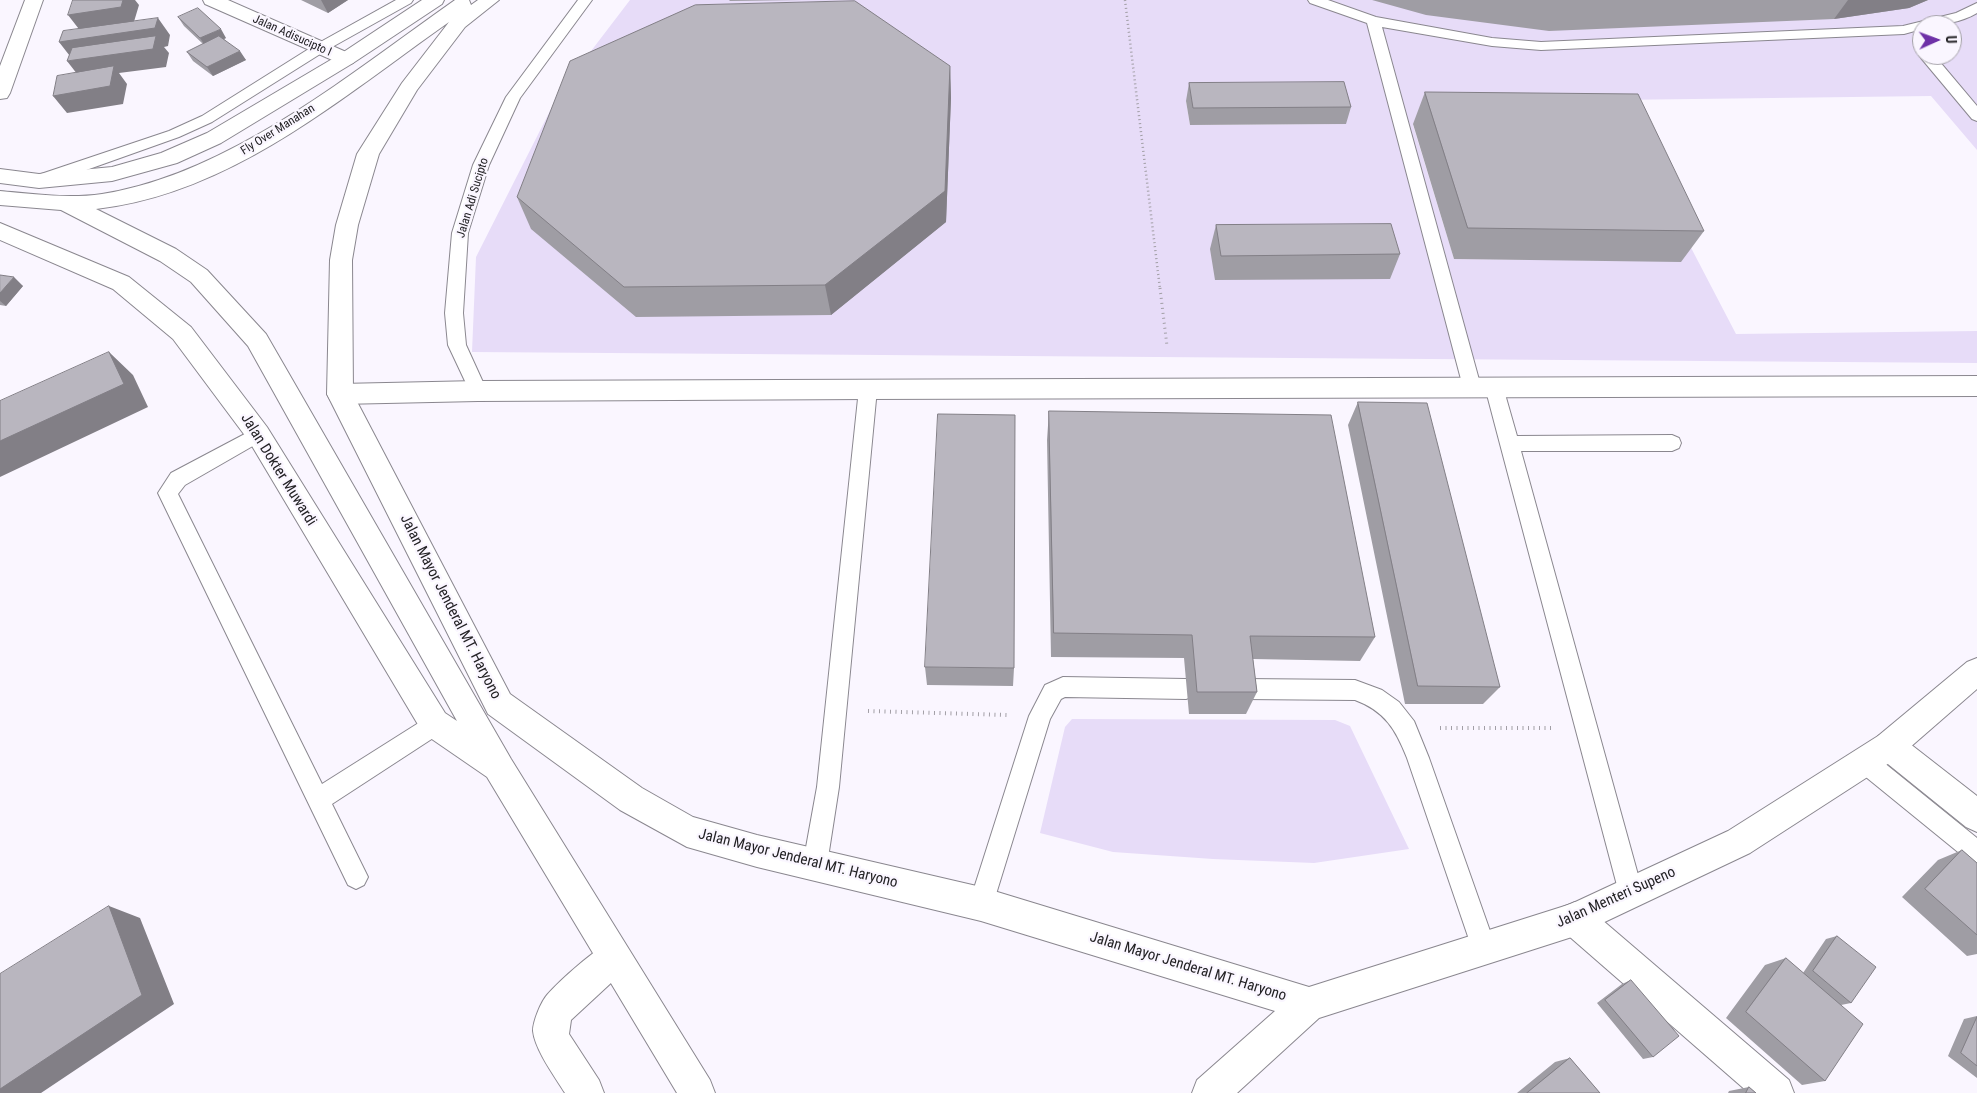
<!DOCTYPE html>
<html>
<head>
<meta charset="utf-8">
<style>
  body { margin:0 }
  #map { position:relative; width:1977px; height:1093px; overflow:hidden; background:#faf6ff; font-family:"Roboto Condensed",sans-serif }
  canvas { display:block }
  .north { position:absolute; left:1912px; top:15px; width:50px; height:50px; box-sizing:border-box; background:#faf6ff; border:1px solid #a4a1a8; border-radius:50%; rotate:88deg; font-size:14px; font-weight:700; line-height:20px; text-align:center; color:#232225 }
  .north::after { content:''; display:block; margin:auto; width:18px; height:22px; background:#6e31a7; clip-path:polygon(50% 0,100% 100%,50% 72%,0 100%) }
</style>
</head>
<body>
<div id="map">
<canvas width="1977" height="1093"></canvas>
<div class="north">U</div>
</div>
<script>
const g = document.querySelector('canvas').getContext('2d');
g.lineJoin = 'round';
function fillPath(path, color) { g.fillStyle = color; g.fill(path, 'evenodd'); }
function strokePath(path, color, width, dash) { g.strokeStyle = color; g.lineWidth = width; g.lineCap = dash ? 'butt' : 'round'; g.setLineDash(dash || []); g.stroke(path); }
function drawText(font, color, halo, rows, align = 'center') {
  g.font = font + ' "Roboto Condensed",sans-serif'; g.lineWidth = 4.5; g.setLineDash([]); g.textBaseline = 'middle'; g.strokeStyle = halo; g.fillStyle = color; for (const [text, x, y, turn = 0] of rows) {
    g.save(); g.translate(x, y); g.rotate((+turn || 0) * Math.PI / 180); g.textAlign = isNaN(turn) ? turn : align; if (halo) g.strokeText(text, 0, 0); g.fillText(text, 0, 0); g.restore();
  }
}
fillPath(new Path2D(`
  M 630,0 L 1977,0 L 1977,150 L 1931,96 L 1614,100 L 1736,334 L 1977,331 L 1977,363 L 472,352 L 476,257 L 559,93 ZM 1922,25 L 1952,25 L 1952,55 L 1922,55 ZM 1186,101 L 1346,124 L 1190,125 ZM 1413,125 L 1681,261 L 1454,259 Z
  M 1072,719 L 1335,720 L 1350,726 L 1409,849 L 1314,863 L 1213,859 L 1113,852 L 1040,833 L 1065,727 Z`), '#e7dcf8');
const lane = new Path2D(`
  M 396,0 L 413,0 L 411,3 L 325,51 L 212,122 L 179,137 L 47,184 L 41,185 L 35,184 L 33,180 L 35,176 L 169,131 L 202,116 L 315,45 Z
  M 578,0 L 592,0 L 520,98 L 489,165 L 468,233 L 463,313 L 466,345 L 487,391 L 484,396 L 478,398 L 472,396 L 448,345 L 445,313 L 452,233 L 473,165 L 506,97 Z
  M 1308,0 L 1328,0 L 1376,17 L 1492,38 L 1541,42 L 1903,26 L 1956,13 L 1977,3 L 1977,13 C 1960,23 1942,25 1922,25 L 1922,29 L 1904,34 L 1541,50 L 1492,46 L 1382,27 L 1481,387 L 1478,392 L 1472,394 L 1466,392 L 1463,387 L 1367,23 L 1310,3 Z
  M 1921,52 L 1922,55 L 1934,55 L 1977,106 L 1977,121 L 1972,119 L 1921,58 L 1919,55 Z
  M 1494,380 L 1500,382 L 1503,387 L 1517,436 L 1672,435 L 1679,438 L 1681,443 L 1679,448 L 1672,451 L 1521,451 L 1643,893 L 1639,901 L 1631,905 L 1623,901 L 1619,893 L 1500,444 L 1485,387 L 1488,382 Z
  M 868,382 L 874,384 L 877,389 L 839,787 L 827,864 L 823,872 L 815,876 L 807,872 L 803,864 L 817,787 L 859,389 L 862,384 Z
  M 258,427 L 265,429 L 267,434 L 265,439 L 185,485 L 178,494 L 322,784 L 428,717 L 436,714 L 444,717 L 447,724 L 444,731 L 332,804 L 368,877 L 364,885 L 356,889 L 348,885 L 158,493 L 171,473 Z
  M 1063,677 L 1186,679 L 1194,682 L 1197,689 L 1194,696 L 1186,699 L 1065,697 L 1061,699 L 1050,719 L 993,904 L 990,913 L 981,916 L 972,913 L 969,904 L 1029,716 L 1045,685 Z
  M 1244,679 L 1355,680 L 1382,690 L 1399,702 L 1414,721 L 1429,758 L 1496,948 L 1493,957 L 1484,960 L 1475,957 L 1407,758 C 1396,730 1385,711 1355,700 L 1244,699 L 1236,696 L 1233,689 L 1236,682 Z
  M 1864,750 L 1872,753 L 1977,838 L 1977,865 L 1969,861 L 1856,769 L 1853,761 L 1856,753 Z`);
const street = new Path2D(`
  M 203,0 L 228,0 L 353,55 L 356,59 L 353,63 L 346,65 L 339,63 L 205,4 Z
  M 1977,376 L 1977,396 L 868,399 L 478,401 L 340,404 L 331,401 L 327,394 L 331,387 L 340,384 L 478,381 Z
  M 1889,732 L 1900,736 L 1977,796 L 1977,832 L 1966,827 L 1878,756 L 1874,746 L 1878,736 Z
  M 1575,902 L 1587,907 L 1789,1080 L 1794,1093 L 1749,1093 L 1563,931 L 1558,919 L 1563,907 Z
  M 613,941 L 625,946 L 630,958 L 625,970 L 571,1020 L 569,1034 L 599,1080 L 604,1093 L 565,1093 C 555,1077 535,1050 533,1031 C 533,1021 541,1002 547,995 C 560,980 596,948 613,941 Z`);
const secondary = new Path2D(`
  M 25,0 L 43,0 L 10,93 L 7,98 L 0,99 L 0,66 Z
  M 422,0 L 444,0 L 442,4 L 353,63 L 221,143 L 177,163 L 112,181 L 39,188 L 0,183 L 0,169 L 39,174 L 112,167 L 161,153 L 207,133 L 339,55 Z
  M 455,0 L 469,0 L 471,5 L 478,0 L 499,0 L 465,27 L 417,90 L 379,154 L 358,225 L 352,260 L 353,394 L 510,694 L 642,788 L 693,817 L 757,835 L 981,887 L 1309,987 L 1571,904 L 1728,831 L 1878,736 L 1967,662 L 1977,658 L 1977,689 L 1900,756 L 1750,853 L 1575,936 L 1319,1018 L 1237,1093 L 1192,1093 L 1197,1080 L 1275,1011 L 981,921 L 757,867 L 687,847 L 620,810 L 488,714 L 327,394 L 330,260 L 336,225 L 357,154 L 402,83 L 449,22 C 341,98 231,194 96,209 L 176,249 L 207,270 L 266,334 L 511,759 L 710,1080 L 715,1093 L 677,1093 L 487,777 L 423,733 L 249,441 L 173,339 L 113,289 L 0,240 L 0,223 L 129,277 L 191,327 L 267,427 L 445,713 L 457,721 L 248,346 L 191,282 L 160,261 L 61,210 L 0,205 L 0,191 C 34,194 68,199 102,194 C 230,174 351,73 455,0 Z`);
strokePath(lane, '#8a878f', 2);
strokePath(street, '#8a878f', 2);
strokePath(secondary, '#8a878f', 2);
strokePath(new Path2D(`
  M 1125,0 L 1160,289`), '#a29fa6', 2.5, [1, 3]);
strokePath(new Path2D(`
  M 1160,288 L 1167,346`), '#a29fa6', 3, [1, 4]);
strokePath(new Path2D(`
  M 868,711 L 1007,715
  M 1440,728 L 1554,728`), '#a29fa6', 4, [1, 4.5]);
fillPath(lane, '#fff');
fillPath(street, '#fff');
fillPath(secondary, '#fff');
fillPath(new Path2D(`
  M 301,0 L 348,0 L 328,13 Z
  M 729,0 L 802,0 L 730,1 Z
  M 1372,0 L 1928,0 L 1909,8 L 1834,19 L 1549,31 L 1426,15 Z
  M 178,17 L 226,38 L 224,39 L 246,60 L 213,76 L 193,61 L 187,52 L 203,44 L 184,26 Z
  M 950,66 L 951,98 L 946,222 L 831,315 L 636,317 L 531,229 L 517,197 Z
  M 1189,83 L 1351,107 L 1346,124 L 1190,125 L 1186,101 Z
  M 1425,92 L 1704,231 L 1681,262 L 1454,259 L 1413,124 Z
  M 1216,225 L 1400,254 L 1390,279 L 1215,280 L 1210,249 Z
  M 0,275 L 23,286 L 6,306 L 0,305 Z
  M 1358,402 L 1500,687 L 1483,704 L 1405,704 L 1348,425 Z
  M 1049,411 L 1375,637 L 1360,661 L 1253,659 L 1257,692 L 1246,714 L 1189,714 L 1184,658 L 1051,657 L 1047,440 Z
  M 925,667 L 1014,668 L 1013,686 L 927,685 Z
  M 1962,850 L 1977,863 L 1977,954 L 1967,956 L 1902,897 L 1938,860 Z
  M 1837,936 L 1851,1003 L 1841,1005 L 1825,1081 L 1802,1085 L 1726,1018 L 1765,965 L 1786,958 L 1803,973 L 1826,939 Z
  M 1631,980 L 1653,1057 L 1643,1059 L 1597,1003 L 1622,984 Z
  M 1977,1016 L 1977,1078 L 1948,1056 L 1964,1019 Z
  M 1570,1058 L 1600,1093 L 1517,1093 L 1555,1062 Z
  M 1749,1087 L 1756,1093 L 1728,1093 L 1729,1091 Z`), '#9f9da4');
fillPath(new Path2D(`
  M 123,0 L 135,0 L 139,5 L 133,25 L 82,33 L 68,15 Z
  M 321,0 L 348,0 L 328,13 Z
  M 1848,0 L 1928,0 L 1909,8 L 1834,19 Z
  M 158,18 L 170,35 L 168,46 L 164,47 L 169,53 L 166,67 L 119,73 L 127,84 L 123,104 L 67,113 L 53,96 L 81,79 L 67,61 L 73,60 L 59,42 Z
  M 221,29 L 226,38 L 206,47 L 200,38 Z
  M 240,51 L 246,60 L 213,76 L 207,67 Z
  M 950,66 L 951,98 L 946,222 L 831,315 L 825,285 Z
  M 14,277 L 23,286 L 6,306 L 0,301 L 0,293 Z
  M 109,352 L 133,375 L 148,407 L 0,477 L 0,441 Z
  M 109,906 L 140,918 L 174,1004 L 41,1093 L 0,1093 L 0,1089 Z`), '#827f86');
const building = new Path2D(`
  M 73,0 L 123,0 L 121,7 L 68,15 Z
  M 855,1 L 950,66 L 945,191 L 825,285 L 624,287 L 517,197 L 570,61 L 695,5 Z
  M 198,8 L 221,29 L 200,38 L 178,17 Z
  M 158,18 L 155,28 L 59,42 L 63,31 Z
  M 156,36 L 153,49 L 67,61 L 72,48 Z
  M 219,36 L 240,51 L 207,67 L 187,52 Z
  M 114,66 L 110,86 L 53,96 L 57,76 Z
  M 1344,82 L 1351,107 L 1193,108 L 1189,83 Z
  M 1425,92 L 1638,94 L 1704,231 L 1468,228 Z
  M 1391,224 L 1400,254 L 1221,256 L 1216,225 Z
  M 0,275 L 14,277 L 0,293 Z
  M 109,352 L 124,384 L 0,441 L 0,401 Z
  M 1358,402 L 1427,403 L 1500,687 L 1418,686 Z
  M 1049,411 L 1331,415 L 1375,637 L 1250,636 L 1257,692 L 1197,692 L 1192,635 L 1054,633 Z
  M 938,414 L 1015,415 L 1014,668 L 925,667 Z
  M 1962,850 L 1977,863 L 1977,935 L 1925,889 Z
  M 109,906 L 142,995 L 0,1089 L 0,974 Z
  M 1837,936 L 1876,967 L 1851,1003 L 1813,971 Z
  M 1786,958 L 1863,1024 L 1825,1081 L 1746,1012 Z
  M 1631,980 L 1679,1036 L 1653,1057 L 1605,1000 Z
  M 1977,1017 L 1977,1066 L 1961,1053 Z
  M 1570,1058 L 1600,1093 L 1527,1093 Z
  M 1749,1087 L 1756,1093 L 1746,1093 Z`);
fillPath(building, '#b9b6bf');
strokePath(building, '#827f86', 1);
drawText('12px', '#232225', '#faf6ff', [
  ["Jalan Adisucipto I",292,36,24],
  ["Fly Over Manahan",278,130,-32],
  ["Jalan Adi Sucipto",473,198,-73]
]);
drawText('15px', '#232225', '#faf6ff', [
  ["Jalan Dokter Muwardi",278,470,58],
  ["Jalan Mayor Jenderal MT. Haryono",450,607,63],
  ["Jalan Mayor Jenderal MT. Haryono",798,859,14],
  ["Jalan Menteri Supeno",1616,898,-24],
  ["Jalan Mayor Jenderal MT. Haryono",1188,967,17]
]);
</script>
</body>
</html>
